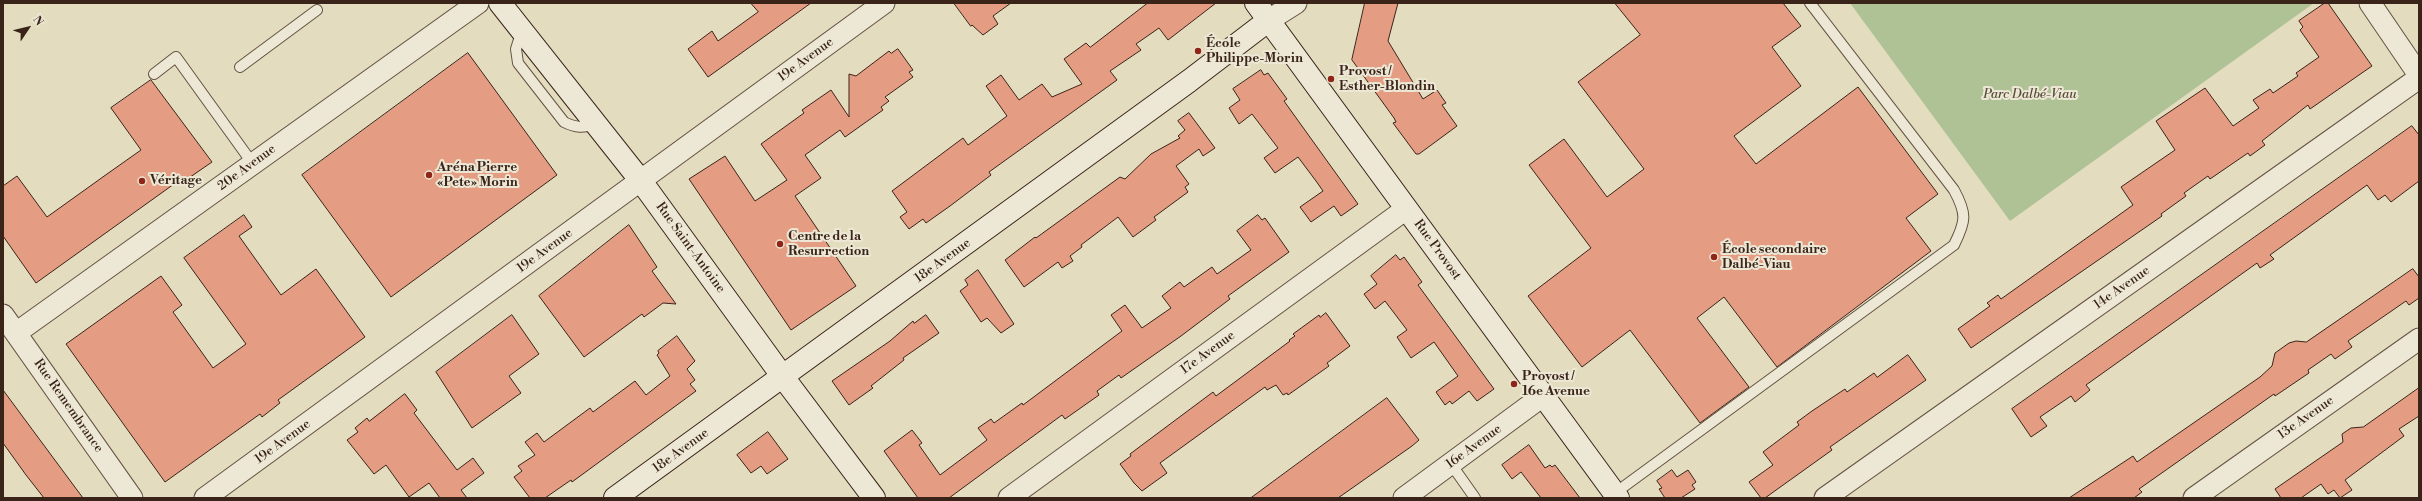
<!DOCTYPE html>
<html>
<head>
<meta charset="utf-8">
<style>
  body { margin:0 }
  #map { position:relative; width:2422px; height:501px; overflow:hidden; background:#e4dcbf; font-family:"Libre Bodoni",serif }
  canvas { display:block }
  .frame { position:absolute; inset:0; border:4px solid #3a241a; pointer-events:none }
  .north { position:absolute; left:8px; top:8px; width:40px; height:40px; -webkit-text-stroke:3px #ede8d5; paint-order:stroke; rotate:55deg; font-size:11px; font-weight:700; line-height:16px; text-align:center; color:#3a241a }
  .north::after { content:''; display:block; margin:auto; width:14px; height:18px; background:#3a241a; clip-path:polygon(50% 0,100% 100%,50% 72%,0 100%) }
</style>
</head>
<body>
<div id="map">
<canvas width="2422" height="501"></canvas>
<div class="frame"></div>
<div class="north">N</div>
</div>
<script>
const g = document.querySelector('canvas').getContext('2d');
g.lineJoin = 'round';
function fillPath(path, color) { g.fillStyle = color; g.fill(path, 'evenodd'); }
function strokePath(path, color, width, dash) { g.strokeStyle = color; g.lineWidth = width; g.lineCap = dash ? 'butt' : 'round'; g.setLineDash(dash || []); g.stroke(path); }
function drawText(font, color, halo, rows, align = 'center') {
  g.font = font + ' "Libre Bodoni",serif'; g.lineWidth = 4; g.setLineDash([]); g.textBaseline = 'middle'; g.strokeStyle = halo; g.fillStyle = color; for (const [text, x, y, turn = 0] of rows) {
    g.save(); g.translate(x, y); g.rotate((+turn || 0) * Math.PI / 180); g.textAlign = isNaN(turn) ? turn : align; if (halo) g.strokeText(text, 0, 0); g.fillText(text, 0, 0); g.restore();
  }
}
fillPath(new Path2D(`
  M 1850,3 L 2314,3 L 2010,221 Z`), '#aec296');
const building = new Path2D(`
  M 751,3 L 811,3 L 708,77 L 688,49 L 712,31 L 718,41 L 758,12 Z
  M 954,3 L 1011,3 L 993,16 L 998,24 L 983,35 L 972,25 L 971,26 Z
  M 1148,3 L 1216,3 L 1168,40 L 1159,28 L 1136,44 L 1141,50 L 1110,71 L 1117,80 L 989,172 L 991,175 L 950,206 L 926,223 L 923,219 L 909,229 L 900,217 L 907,212 L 892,191 L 963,138 L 968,145 L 1007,116 L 986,86 L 1001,75 L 1019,100 L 1042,84 L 1052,97 L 1082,84 L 1064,59 L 1086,43 L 1090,47 Z
  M 1365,3 L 1398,3 L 1388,41 L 1423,99 L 1437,90 L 1446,103 L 1442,105 L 1457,126 L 1419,154 L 1416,154 L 1393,123 L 1396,122 L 1394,118 L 1352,60 Z
  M 1615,3 L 1783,3 L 1801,26 L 1772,47 L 1801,86 L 1734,136 L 1756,164 L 1858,87 L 1938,194 L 1906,218 L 1931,251 L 1777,367 L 1724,297 L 1697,318 L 1749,387 L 1700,423 L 1630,330 L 1582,367 L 1528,296 L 1591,248 L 1529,165 L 1564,139 L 1607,197 L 1644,169 L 1578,82 L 1640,35 Z
  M 2325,3 L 2328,3 L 2372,66 L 2310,109 L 2308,105 L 2262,141 L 2265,145 L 2250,156 L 2248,153 L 2210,179 L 2208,176 L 2184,193 L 2186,196 L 2161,214 L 2162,216 L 1971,348 L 1958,329 L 1990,306 L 1987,303 L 1998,295 L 2001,299 L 2133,205 L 2121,187 L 2175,150 L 2156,121 L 2205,88 L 2233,126 L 2259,108 L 2253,100 L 2270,89 L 2273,93 L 2298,76 L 2296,73 L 2319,57 L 2300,30 L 2303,27 L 2299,21 Z
  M 898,49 L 913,70 L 909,72 L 913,77 L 885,97 L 889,101 L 881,107 L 883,110 L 845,137 L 840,130 L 805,155 L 821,178 L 795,196 L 856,286 L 791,330 L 689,179 L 725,156 L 755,201 L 787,180 L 761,144 L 804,113 L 802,110 L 831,90 L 849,117 L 849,74 L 856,76 L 889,51 L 891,53 Z
  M 468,53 L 557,175 L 391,297 L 302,175 Z
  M 1261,70 L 1264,75 L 1268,73 L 1287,99 L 1284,101 L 1358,204 L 1341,216 L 1334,206 L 1311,222 L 1300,207 L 1323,191 L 1316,181 L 1298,157 L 1275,173 L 1264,158 L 1278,148 L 1252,114 L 1239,124 L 1229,108 L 1240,100 L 1233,89 Z
  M 151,80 L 212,162 L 183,182 L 181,179 L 36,283 L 3,236 L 3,186 L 17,176 L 47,217 L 107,174 L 141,150 L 111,108 Z
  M 1189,113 L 1215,148 L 1203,156 L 1199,149 L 1176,166 L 1189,184 L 1185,187 L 1188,192 L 1154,217 L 1156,220 L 1133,237 L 1118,217 L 1081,245 L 1082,247 L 1070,256 L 1073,261 L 1062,268 L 1058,262 L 1024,287 L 1005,260 L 1035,237 L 1036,238 L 1120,177 L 1125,179 L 1151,154 L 1180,138 L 1178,136 L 1185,130 L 1178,121 Z
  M 2412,126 L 2419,135 L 2419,181 L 2391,202 L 2385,195 L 2378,200 L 2367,185 L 2270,255 L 2274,259 L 2260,268 L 2257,263 L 2086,385 L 2090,390 L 2075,402 L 2071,396 L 2040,417 L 2047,426 L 2031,437 L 2012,409 Z
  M 244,215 L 252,227 L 239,236 L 281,295 L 316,269 L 365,337 L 278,400 L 280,403 L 262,417 L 260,414 L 165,482 L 66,344 L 161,276 L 182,305 L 173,312 L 213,368 L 246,344 L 184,258 Z
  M 1258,215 L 1262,220 L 1265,218 L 1289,252 L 1228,296 L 1230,299 L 1181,336 L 1121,378 L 1119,375 L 1097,391 L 1099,395 L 1065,419 L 1062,415 L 949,498 L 918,498 L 884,451 L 912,430 L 922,443 L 919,445 L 940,475 L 987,440 L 978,428 L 991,419 L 994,423 L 1022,403 L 1023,405 L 1122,331 L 1111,315 L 1125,305 L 1142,328 L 1171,308 L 1162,296 L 1180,282 L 1184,287 L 1212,267 L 1217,274 L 1251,250 L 1237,231 Z
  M 629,225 L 657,267 L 652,271 L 676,304 L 663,303 L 644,317 L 642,314 L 584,357 L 539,296 Z
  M 1396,255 L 1400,260 L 1404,257 L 1422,282 L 1418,285 L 1494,389 L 1477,401 L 1469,391 L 1452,404 L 1450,401 L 1445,405 L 1436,392 L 1458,376 L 1434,342 L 1411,358 L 1397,337 L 1407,330 L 1385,301 L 1375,309 L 1364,294 L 1377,284 L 1371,276 Z
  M 2413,269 L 2419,277 L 2419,298 L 2409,305 L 2406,301 L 2348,341 L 2352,347 L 2335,359 L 2331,354 L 2308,370 L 2309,373 L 2275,396 L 2274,394 L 2139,489 L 2142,492 L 2134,498 L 2069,498 L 2133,456 L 2137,462 L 2260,377 L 2272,366 L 2275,353 L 2289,343 L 2296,341 L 2306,342 Z
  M 978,270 L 1014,324 L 1001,333 L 987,318 L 981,322 L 960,291 L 968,285 L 965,280 Z
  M 1326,313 L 1350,346 L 1327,363 L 1329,366 L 1288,395 L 1287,393 L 1283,395 L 1276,385 L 1267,390 L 1265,387 L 1160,463 L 1167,473 L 1142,491 L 1134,483 L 1120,464 L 1131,456 L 1130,454 L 1213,392 L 1216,396 L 1247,373 L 1290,341 L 1289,340 L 1295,336 L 1293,334 L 1319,315 L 1320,317 Z
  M 512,315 L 539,354 L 509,376 L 521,393 L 472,428 L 436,372 Z
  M 926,315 L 939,333 L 903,358 L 904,360 L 871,386 L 873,388 L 849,405 L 832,381 L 890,341 L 913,321 L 914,323 Z
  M 677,336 L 695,361 L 687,369 L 695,380 L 690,384 L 696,391 L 572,482 L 571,480 L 545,498 L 530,498 L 514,477 L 522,471 L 518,466 L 535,455 L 525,442 L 537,433 L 544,442 L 590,408 L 593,412 L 635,381 L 646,395 L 670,376 L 657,355 L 659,353 L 658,351 Z
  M 1908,355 L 1926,380 L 1830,447 L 1832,450 L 1765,498 L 1761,498 L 1749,482 L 1773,465 L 1763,452 L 1799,425 L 1797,422 L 1812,411 L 1845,389 L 1847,392 L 1874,373 L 1877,377 Z
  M 2419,388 L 2419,416 L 2399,429 L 2404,436 L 2345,480 L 2352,490 L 2340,498 L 2334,490 L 2328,494 L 2321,484 L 2301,498 L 2281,498 L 2275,489 L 2343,442 L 2342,434 L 2351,428 L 2363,427 Z
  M 3,390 L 60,467 L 83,498 L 44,498 L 26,475 L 3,443 Z
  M 405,394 L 417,410 L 414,413 L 457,470 L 473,458 L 484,473 L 461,490 L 467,498 L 440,498 L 429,483 L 409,497 L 386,465 L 374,474 L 347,440 L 358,432 L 355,428 L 367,418 L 369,421 Z
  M 1387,398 L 1419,440 L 1412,446 L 1338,498 L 1251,498 Z
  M 768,432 L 788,459 L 767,474 L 761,466 L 751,473 L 737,455 Z
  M 1529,445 L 1545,468 L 1550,465 L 1552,467 L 1555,465 L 1580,498 L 1541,498 L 1521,472 L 1512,479 L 1502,465 Z
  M 1672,470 L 1677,477 L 1688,470 L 1696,482 L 1692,485 L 1695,489 L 1681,498 L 1665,498 L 1659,489 L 1662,488 L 1657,481 Z`);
fillPath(building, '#e49c82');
strokePath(building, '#3a241a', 1);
const lane = new Path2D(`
  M 522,30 L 516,49 L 518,63 L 564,122 C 576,128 583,128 596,124
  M 240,67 L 317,10
  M 154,74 L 176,57 L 253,164
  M 1451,464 L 1475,498
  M 1615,493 L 1954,245 C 1966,221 1967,214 1954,190 L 1810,3`);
const street = new Path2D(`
  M 2370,3 L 2419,75
  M 1269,20 L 1296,3
  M 3,315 L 132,498
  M 16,333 L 478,3
  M 205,498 L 884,3
  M 1009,498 L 1406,209
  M 1404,498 L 1544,395
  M 1825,498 L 2419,78
  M 2194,498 L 2419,339`);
const secondary = new Path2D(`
  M 500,3 L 641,181 L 783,377 L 874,498
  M 1256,3 L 1618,498
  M 615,498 L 1189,81 L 1269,20`);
strokePath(lane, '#645243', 12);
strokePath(street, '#645243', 23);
strokePath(secondary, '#3a241a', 24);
strokePath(lane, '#ede8d5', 10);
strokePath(street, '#ede8d5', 21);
strokePath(secondary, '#ede8d5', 22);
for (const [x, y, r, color] of [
  [1198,51,4,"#8f2418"],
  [1331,79,4,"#8f2418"],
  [429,175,4,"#8f2418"],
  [142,181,4,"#8f2418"],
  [780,244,4,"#8f2418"],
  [1714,257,4,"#8f2418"],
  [1514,384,4,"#8f2418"]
]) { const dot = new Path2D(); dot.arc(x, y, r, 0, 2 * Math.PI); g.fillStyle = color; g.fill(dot); strokePath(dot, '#ede8d5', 1.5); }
drawText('bold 13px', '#3a241a', '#ede8d5', [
  ["École",1206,44],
  ["Philippe-Morin",1206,59],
  ["Provost /",1339,72],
  ["Esther-Blondin",1339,87],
  ["Aréna Pierre",437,168],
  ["«Pete» Morin",437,183],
  ["Véritage",150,181],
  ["Centre de la",788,237],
  ["Resurrection",788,252],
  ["École secondaire",1722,250],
  ["Dalbé-Viau",1722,265],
  ["Provost /",1522,377],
  ["16e Avenue",1522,392]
], 'left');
drawText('13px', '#3a241a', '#ede8d5', [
  ["19e Avenue",806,60,-36],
  ["20e Avenue",247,168,-36],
  ["Rue Saint-Antoine",690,248,54],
  ["Rue Provost",1437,250,54],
  ["19e Avenue",545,251,-36],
  ["18e Avenue",943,261,-36],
  ["14e Avenue",2122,288,-35],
  ["17e Avenue",1208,353,-36],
  ["Rue Remembrance",68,406,55],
  ["13e Avenue",2306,418,-35],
  ["19e Avenue",283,442,-36],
  ["16e Avenue",1474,447,-36],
  ["18e Avenue",681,451,-36]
]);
drawText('italic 13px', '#574c39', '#ede8d5', [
  ["Parc Dalbé-Viau",2030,95]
]);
</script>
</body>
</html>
